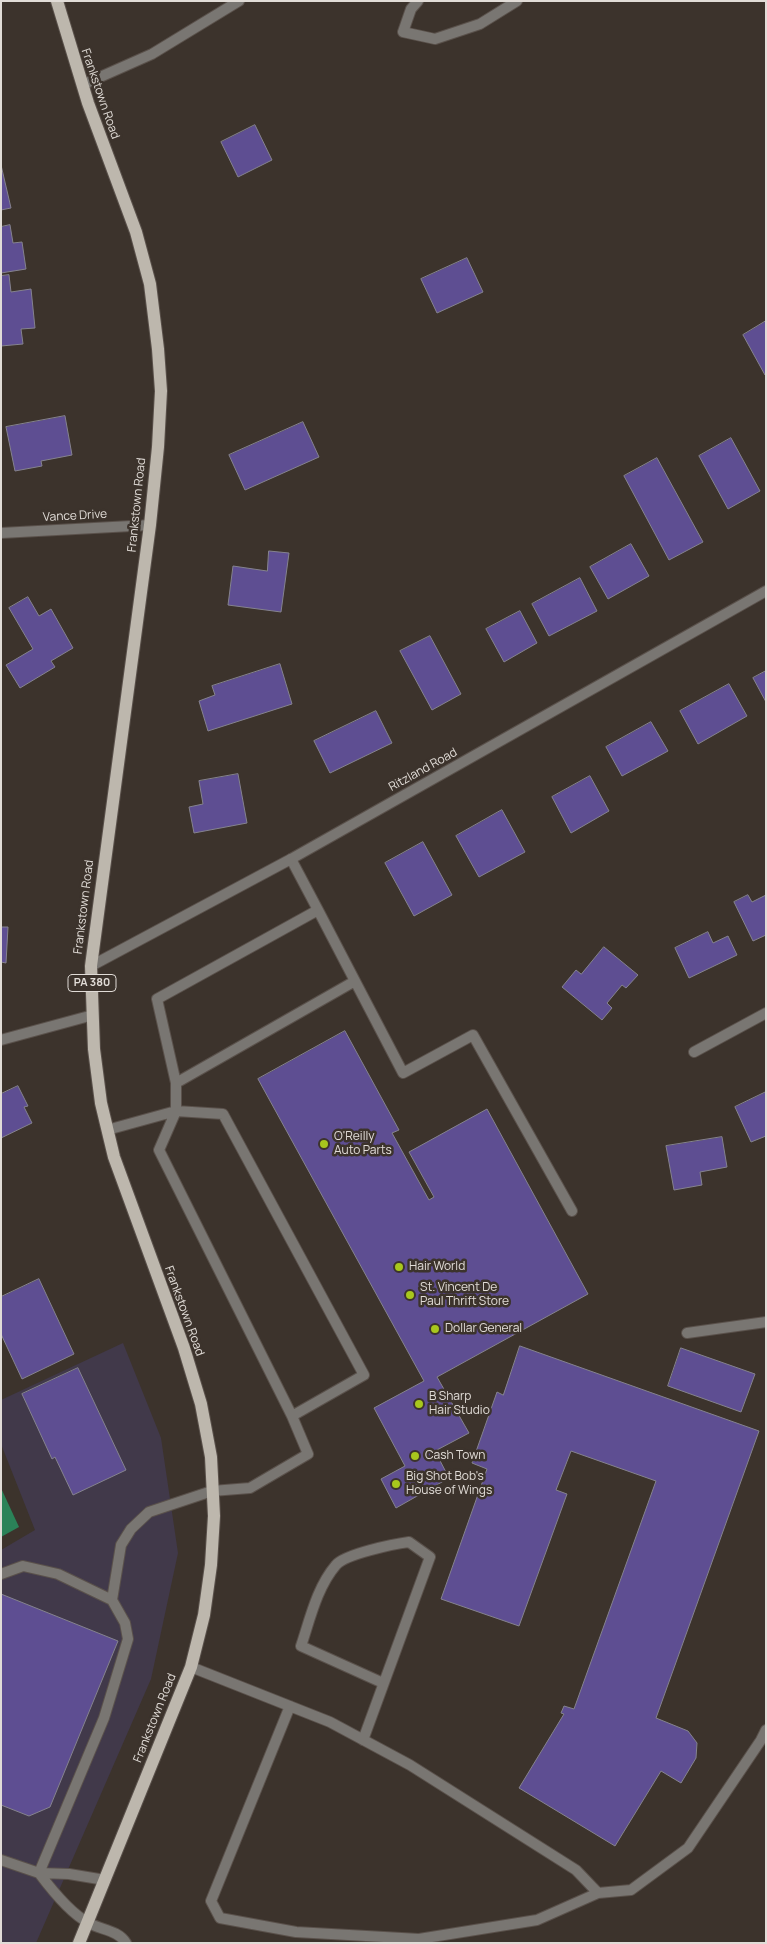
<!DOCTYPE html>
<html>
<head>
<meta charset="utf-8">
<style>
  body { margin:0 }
  #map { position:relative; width:767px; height:1944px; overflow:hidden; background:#3c332c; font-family:Manrope,sans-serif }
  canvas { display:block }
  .frame { position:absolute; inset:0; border:2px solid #e1dcd7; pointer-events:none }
</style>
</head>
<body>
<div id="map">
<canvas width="767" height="1944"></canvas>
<div class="frame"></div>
</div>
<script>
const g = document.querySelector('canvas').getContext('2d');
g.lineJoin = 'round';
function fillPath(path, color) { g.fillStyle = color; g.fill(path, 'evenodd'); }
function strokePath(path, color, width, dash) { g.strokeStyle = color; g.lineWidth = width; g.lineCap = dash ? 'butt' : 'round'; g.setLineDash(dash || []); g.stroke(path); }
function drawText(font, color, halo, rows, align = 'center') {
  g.font = font + ' Manrope,sans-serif'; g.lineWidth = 5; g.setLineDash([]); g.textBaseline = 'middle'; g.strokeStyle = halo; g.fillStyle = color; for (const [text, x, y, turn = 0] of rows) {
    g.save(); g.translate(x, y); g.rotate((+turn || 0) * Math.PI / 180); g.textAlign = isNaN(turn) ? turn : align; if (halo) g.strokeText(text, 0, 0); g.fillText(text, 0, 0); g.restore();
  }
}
fillPath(new Path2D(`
  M 123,1343 L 161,1438 L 178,1553 L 151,1679 L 36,1943 L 1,1943 L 1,1550 L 35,1530 L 1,1444 L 1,1400 Z`), '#41394a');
fillPath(new Path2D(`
  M 1,1488 L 19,1527 L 1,1537 Z`), '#2b8258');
const building = new Path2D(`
  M 255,125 L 272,160 L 238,177 L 221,142 Z
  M 1,165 L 11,208 L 1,210 Z
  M 10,225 L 13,243 L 22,242 L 26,269 L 1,273 L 1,227 Z
  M 467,258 L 483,292 L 437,313 L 421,279 Z
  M 9,275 L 11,292 L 31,289 L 35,328 L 21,329 L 23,344 L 1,346 L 1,276 Z
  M 766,321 L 766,374 L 765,375 L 743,335 Z
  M 65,416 L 72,455 L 41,461 L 42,466 L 15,471 L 6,427 Z
  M 303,422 L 319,457 L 245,490 L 229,455 Z
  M 731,438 L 760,491 L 728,509 L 699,456 Z
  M 657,458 L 703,542 L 669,560 L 624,476 Z
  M 631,544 L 649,576 L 608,599 L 590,567 Z
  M 269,551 L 289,553 L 281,612 L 228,605 L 233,566 L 267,571 Z
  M 580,578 L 597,611 L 549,636 L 532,604 Z
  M 28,597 L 39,616 L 51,609 L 73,648 L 51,661 L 55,667 L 20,688 L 6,665 L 33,649 L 9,608 Z
  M 520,611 L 537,643 L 504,662 L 486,629 Z
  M 430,636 L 461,694 L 432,710 L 400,651 Z
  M 280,664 L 292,704 L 208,731 L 199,701 L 215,695 L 212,686 Z
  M 766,671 L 766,702 L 753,678 Z
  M 729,684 L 747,716 L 698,744 L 680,711 Z
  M 376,711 L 392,743 L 330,773 L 314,741 Z
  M 651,722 L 668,751 L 622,776 L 606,747 Z
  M 238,774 L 247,823 L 194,833 L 189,807 L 203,804 L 199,781 Z
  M 590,776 L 609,811 L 571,833 L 552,797 Z
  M 502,810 L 525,852 L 479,877 L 456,836 Z
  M 423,842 L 452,895 L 414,916 L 385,863 Z
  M 748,895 L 752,902 L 766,895 L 766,935 L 753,941 L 734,902 Z
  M 1,927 L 8,927 L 6,963 L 1,962 Z
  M 708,932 L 713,943 L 728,936 L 737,955 L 689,978 L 675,948 Z
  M 604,947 L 638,975 L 626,988 L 622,985 L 607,1003 L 612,1008 L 602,1020 L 562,987 L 576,970 L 581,974 Z
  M 345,1031 L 399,1130 L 392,1133 L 429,1200 L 434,1197 L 409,1152 L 487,1109 L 588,1294 L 437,1377 L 469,1433 L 435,1451 L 449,1478 L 396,1508 L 381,1479 L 405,1466 L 374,1408 L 424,1381 L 258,1079 Z
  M 18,1086 L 28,1106 L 24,1107 L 32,1123 L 1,1138 L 1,1094 Z
  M 766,1092 L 766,1136 L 751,1142 L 735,1107 Z
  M 722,1137 L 727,1167 L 700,1172 L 702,1185 L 674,1190 L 666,1146 Z
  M 39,1279 L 74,1354 L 22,1379 L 1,1334 L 1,1297 Z
  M 520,1346 L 759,1431 L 656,1718 L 688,1731 L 697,1743 L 696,1758 L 681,1783 L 661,1771 L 615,1846 L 519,1788 L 564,1714 L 561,1713 L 564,1706 L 574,1709 L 656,1481 L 571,1451 L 556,1490 L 567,1494 L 519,1626 L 441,1599 L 487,1469 L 472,1463 L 497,1392 L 503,1395 Z
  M 681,1348 L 755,1374 L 741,1412 L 668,1386 Z
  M 78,1368 L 126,1470 L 73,1495 L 55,1457 L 52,1459 L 22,1394 Z
  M 1,1594 L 118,1641 L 50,1807 L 29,1816 L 1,1805 Z`);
fillPath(building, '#5e4e92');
strokePath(building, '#85838e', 1);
const lane = new Path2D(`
  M 418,1 L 411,9 L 403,32 L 435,39 L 480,24 L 517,1
  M 82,85 L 152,54 L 239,1
  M 355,981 L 403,1073 L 473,1035 L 572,1211
  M 1,1040 L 93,1015
  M 176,1083 L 355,981 L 318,910
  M 107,1130 L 176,1111 L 223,1114 L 364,1375 L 292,1416
  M 687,1333 L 766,1322
  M 1,1574 L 23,1566 L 58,1574 L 112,1600 L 125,1623 L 128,1639 L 104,1718 L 39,1873 L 1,1860
  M 112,1600 L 121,1545 L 131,1529 L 149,1512 L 212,1491 L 250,1488 L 308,1454 L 292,1416 L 159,1150 L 176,1111 L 176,1083 L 157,999 L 318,910 L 291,859
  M 191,1667 L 330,1722 L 410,1765 L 576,1870 L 598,1893 L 631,1890 L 688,1848 L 761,1740 L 766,1730
  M 290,1706 L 211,1901 L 220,1918 L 296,1932 L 419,1939 L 537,1920 L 598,1893
  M 363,1740 L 430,1557 L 409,1542 C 394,1544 345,1554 336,1565 C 317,1587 310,1619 301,1646 L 383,1683
  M 105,1880 L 69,1874 L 39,1873 C 51,1889 71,1914 89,1923 C 101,1930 118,1930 126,1943`);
const street = new Path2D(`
  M 1,533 L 150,525
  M 91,966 L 291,859 L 766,591
  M 694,1052 L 766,1013`);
const primary = new Path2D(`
  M 57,1 L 88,103 L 136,232 L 150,284 L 158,349 L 161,391 L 158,447 L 150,525 L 91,966 L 94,1049 L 101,1103 L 114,1157 L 184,1348 L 201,1404 L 211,1457 L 214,1516 L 211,1565 L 204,1615 L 191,1667 L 79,1943`);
strokePath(lane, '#5a514b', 12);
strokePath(street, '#5a514b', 12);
strokePath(primary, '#5a514b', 14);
strokePath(lane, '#797672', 10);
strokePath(street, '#797672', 10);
strokePath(primary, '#bdb7ad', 12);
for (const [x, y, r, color] of [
  [324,1144,5,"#a8c71d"],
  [399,1267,5,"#a8c71d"],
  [410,1295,5,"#a8c71d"],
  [435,1329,5,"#a8c71d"],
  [419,1404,5,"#a8c71d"],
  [415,1456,5,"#a8c71d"],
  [396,1484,5,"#a8c71d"]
]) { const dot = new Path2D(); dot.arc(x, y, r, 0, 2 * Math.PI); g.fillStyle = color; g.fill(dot); strokePath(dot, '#3c332c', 2); }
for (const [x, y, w] of [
  [92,983,48]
]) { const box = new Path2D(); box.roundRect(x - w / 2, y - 8.5, w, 17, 4); g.fillStyle = '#3c332c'; g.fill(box); strokePath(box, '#e1dcd7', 1); }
drawText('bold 11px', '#e1dcd7', null, [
  ["PA 380",92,983]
]);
drawText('12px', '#e1dcd7', '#3c332c', [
  ["Frankstown Road",100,94,71],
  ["Frankstown Road",137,505,-84],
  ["Vance Drive",75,516,-3],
  ["Ritzland Road",423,770,-29],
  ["Frankstown Road",84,907,-83],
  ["Frankstown Road",184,1311,70],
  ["Frankstown Road",155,1718,-68]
]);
drawText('12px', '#e1dcd7', '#3c332c', [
  ["O'Reilly",334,1137],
  ["Auto Parts",334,1151],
  ["Hair World",409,1267],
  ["St. Vincent De",420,1288],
  ["Paul Thrift Store",420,1302],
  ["Dollar General",445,1329],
  ["B Sharp",429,1397],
  ["Hair Studio",429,1411],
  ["Cash Town",425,1456],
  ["Big Shot Bob's",406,1477],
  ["House of Wings",406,1491]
], 'left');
</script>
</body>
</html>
